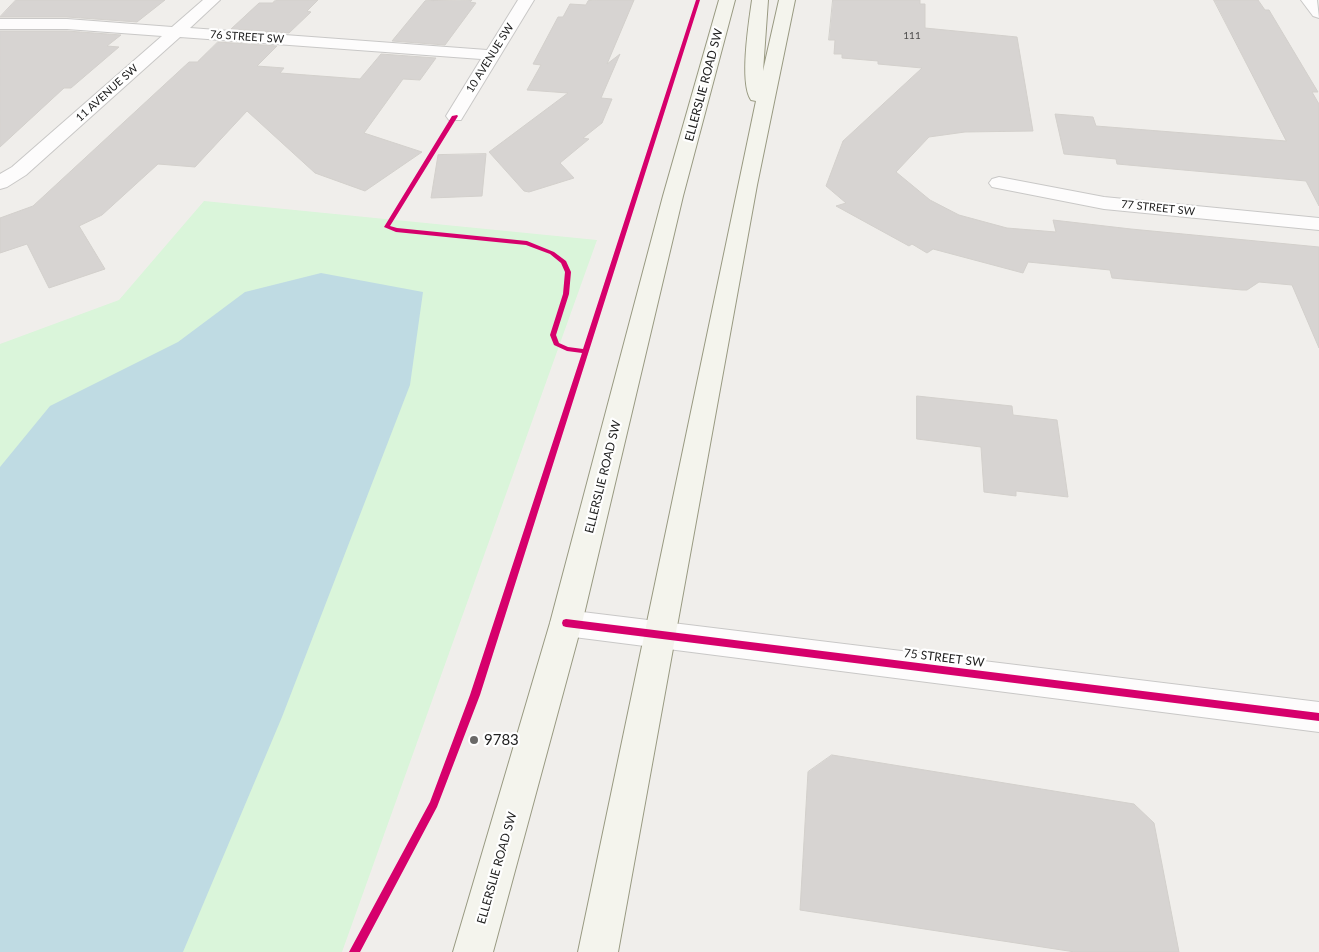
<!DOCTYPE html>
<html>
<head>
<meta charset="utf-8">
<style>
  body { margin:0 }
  canvas { display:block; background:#f0eeeb }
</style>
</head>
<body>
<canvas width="1319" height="952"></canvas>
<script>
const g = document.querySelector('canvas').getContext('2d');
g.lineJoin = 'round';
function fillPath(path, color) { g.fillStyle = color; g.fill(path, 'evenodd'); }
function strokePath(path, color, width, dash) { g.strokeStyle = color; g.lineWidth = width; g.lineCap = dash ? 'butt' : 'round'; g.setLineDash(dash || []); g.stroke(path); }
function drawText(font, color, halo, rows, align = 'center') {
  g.font = font + ' Lato,sans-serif'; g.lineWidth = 4.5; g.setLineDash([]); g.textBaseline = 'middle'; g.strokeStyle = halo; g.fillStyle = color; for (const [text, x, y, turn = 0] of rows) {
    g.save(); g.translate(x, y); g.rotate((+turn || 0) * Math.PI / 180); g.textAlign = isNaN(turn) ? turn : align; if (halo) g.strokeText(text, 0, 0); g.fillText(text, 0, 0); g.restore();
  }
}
fillPath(new Path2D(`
  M 204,201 L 597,240 L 342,952 L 0,952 L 0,344 L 119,300 Z`), '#daf5da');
fillPath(new Path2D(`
  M 321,273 L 423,292 L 410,385 L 282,717 L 183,952 L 0,952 L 0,467 L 50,406 L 178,342 L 245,292 Z`), '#bfdbe3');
const building = new Path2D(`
  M 16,0 L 165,0 L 137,22 L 67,17 L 0,17 Z
  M 276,0 L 318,0 L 307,11 L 311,12 L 289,33 L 231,29 L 259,3 L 272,3 Z
  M 472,0 L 470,2 L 476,3 L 445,45 L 392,41 L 425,1 Z
  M 597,0 L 634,0 L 607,64 L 620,54 L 601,98 L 612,99 L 602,123 L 583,138 L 589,139 L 560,163 L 574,178 L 529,192 L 524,191 L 489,152 L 568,93 L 527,90 L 541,65 L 533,64 L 558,17 L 563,17 L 570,4 L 586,5 L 588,1 Z
  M 833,0 L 920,0 L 920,4 L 925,4 L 925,28 L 1017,37 L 1033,131 L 965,132 L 929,137 L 896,172 L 930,200 L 959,215 L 1007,228 L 1056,232 L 1053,220 L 1131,229 L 1319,247 L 1319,348 L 1292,285 L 1259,282 L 1247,290 L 1242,290 L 1112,278 L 1110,270 L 1028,262 L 1023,273 L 933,249 L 927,253 L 912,244 L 909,246 L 836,206 L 846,203 L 826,186 L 843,141 L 922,68 L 878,64 L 878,61 L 842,58 L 842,54 L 834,54 L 835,40 L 829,40 Z
  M 1214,0 L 1258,0 L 1265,10 L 1269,10 L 1318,92 L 1312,92 L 1319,104 L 1319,206 L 1306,181 L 1117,164 L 1116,159 L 1064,154 L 1055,114 L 1093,117 L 1096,126 L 1286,141 Z
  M 0,31 L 67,31 L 121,35 L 107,46 L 119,47 L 71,88 L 64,88 L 0,147 Z
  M 218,42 L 277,46 L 257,66 L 284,68 L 280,73 L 360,79 L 381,54 L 436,58 L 420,80 L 403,79 L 364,133 L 422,152 L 365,191 L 315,173 L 247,111 L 195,167 L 158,164 L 102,215 L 79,226 L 105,269 L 49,288 L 27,244 L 0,253 L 0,218 L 33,206 L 189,62 L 197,62 Z
  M 486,154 L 482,196 L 431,198 L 438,155 Z
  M 917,396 L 1012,406 L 1013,415 L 1057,420 L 1068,497 L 1016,491 L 1016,496 L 984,492 L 981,447 L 917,439 Z
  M 832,755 L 1134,804 L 1154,823 L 1179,952 L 1075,952 L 800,910 L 808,772 Z`);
fillPath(building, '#d7d4d2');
strokePath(building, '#d3d0cc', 1);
const minor = new Path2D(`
  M 203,0 L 220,0 L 190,28 L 487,50 L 518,0 L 534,0 L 461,120 L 449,120 L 446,116 L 481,59 L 180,37 L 26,175 L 7,187 L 0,189 L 0,174 L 12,167 L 162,36 L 67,29 L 0,29 L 0,19 L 67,19 L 172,27 Z
  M 1301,0 L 1317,0 L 1319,18 L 1313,16 Z
  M 999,177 L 1104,197 L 1319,218 L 1319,230 L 1104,209 L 992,187 L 989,183 L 992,179 Z
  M 566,610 L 1319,702 L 1319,732 L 566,636 L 555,632 L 550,623 L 555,614 Z`);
const secondary = new Path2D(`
  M 719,0 L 735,0 L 683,196 L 582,623 L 493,952 L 453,952 L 550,623 L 663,196 Z
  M 752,0 L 768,0 L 763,71 L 779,0 L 795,0 L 757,185 L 618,952 L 578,952 L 756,101 L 751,100 C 739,83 749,21 752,0 Z`);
strokePath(minor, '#c9c8c7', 2);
strokePath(secondary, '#999a82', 2);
fillPath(minor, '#fdfcfc');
fillPath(secondary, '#f4f4ed');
fillPath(new Path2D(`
  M 696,0 L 700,0 L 480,695 L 437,807 L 360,952 L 349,952 L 430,802 L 470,695 L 582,353 L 567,351 L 554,345 L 550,335 L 563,294 L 565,272 L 561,263 L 550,254 L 526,245 L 396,232 L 384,227 L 452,116 L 457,115 L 458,116 L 390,226 L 397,228 L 527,241 L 554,252 L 566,261 L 571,272 L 569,294 L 556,335 L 559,343 L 568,347 L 583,349 Z
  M 566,619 L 1319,713 L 1319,721 L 566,627 L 563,626 L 562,623 L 563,620 Z`), '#d6006c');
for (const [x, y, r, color] of [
  [474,740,5,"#6a6968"]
]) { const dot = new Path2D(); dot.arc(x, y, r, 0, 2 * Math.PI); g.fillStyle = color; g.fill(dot); strokePath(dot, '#fff', 2); }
drawText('10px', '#4f4e4e', null, [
  ["111",912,36]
]);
drawText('11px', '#222', '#fff', [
  ["76 STREET SW",247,37,4],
  ["10 AVENUE SW",490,58,-58],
  ["11 AVENUE SW",107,93,-42],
  ["77 STREET SW",1158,208,6]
]);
drawText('12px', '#222', '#fff', [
  ["ELLERSLIE ROAD SW",704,85,-75],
  ["ELLERSLIE ROAD SW",603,477,-76],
  ["75 STREET SW",944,658,7],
  ["ELLERSLIE ROAD SW",497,868,-74]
]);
drawText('15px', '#222', '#fff', [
  ["9783",484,740]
], 'left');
</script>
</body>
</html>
